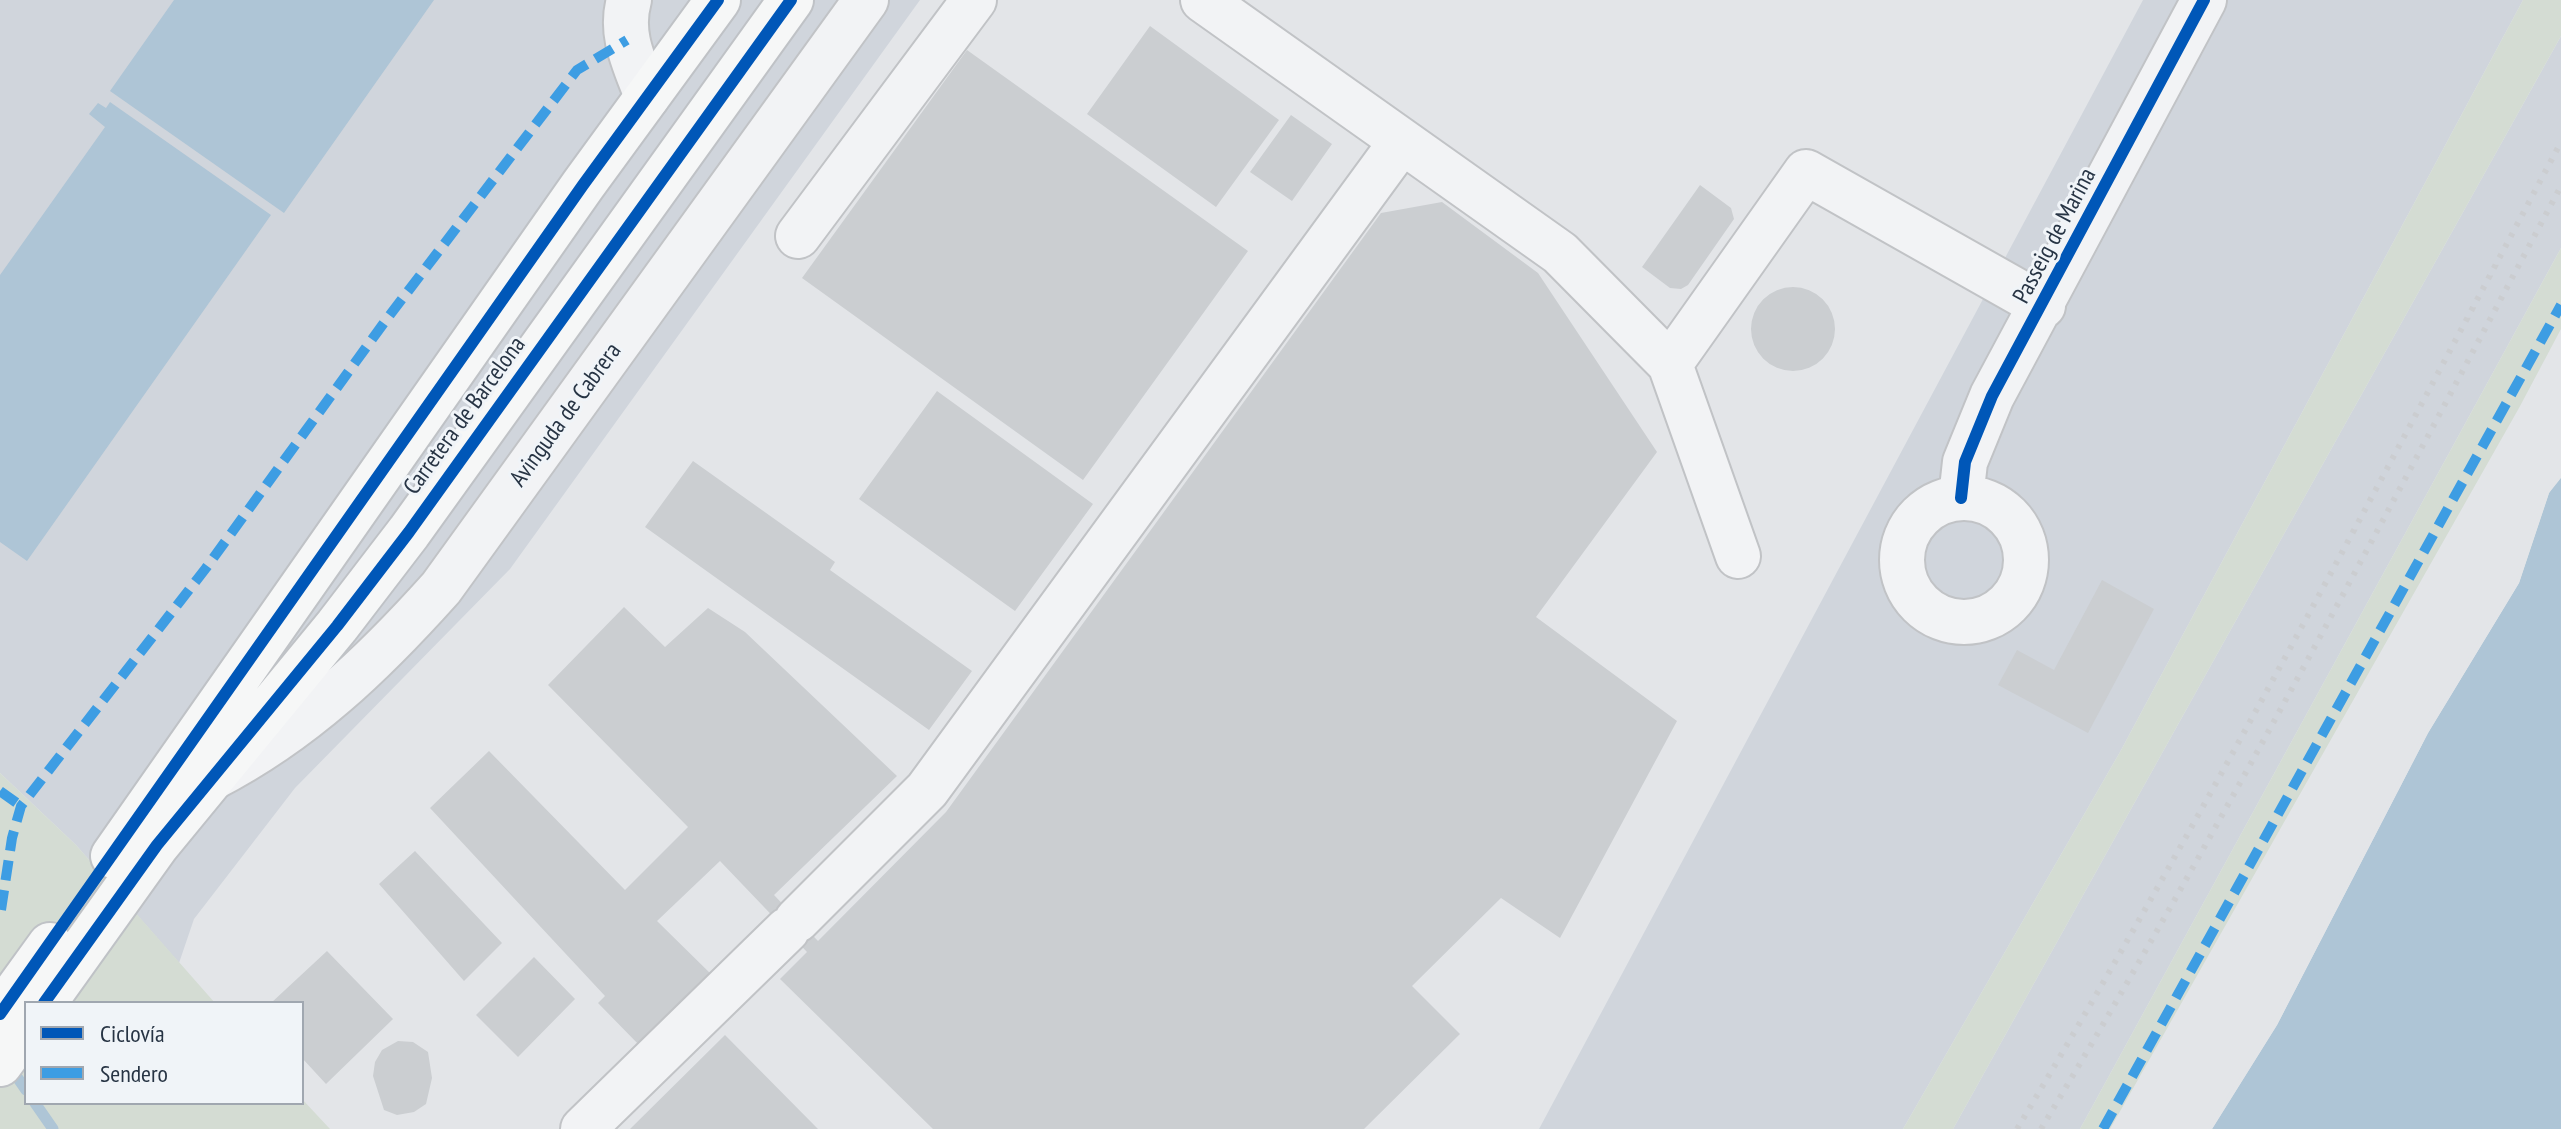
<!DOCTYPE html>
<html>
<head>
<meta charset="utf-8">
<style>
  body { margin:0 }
  #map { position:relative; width:2561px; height:1129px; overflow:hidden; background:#e3e5e8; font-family:"PT Sans Narrow",sans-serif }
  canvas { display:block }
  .legend { position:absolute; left:24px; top:1001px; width:280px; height:104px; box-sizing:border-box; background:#f0f4f8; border:2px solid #a0a7b0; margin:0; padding:10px 14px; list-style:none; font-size:24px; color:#273444 }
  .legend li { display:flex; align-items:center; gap:16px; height:40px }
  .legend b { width:40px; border:2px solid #a0a7b0 }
</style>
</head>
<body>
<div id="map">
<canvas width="2561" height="1129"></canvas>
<ul class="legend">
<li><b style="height:10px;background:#0057b8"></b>Ciclovía</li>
<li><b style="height:10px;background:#3d9de3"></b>Sendero</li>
</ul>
</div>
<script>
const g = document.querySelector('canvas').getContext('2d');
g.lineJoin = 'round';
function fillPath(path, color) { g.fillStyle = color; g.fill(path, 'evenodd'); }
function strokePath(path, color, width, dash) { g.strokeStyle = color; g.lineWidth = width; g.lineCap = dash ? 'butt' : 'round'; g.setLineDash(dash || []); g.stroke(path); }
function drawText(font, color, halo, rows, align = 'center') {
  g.font = font + ' "PT Sans Narrow",sans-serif'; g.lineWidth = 6; g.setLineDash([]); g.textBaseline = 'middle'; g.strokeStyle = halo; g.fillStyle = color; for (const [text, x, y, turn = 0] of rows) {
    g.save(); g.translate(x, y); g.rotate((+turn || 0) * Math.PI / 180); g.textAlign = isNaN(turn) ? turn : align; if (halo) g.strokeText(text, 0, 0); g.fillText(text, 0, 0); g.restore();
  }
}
fillPath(new Path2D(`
  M 0,0 L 920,0 L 510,569 L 295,788 L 194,919 L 179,963 L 76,845 L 0,773 Z
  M 2143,0 L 2523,0 L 2120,752 L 1903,1129 L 1539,1129 Z
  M 2561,36 L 2561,248 L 2080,1129 L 1953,1129 Z`), '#d0d5dc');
fillPath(new Path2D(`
  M 2523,0 L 2561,0 L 2561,36 L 1953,1129 L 1903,1129 L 2120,752 Z
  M 2561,248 L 2561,329 L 2519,408 L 2110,1129 L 2080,1129 Z
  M 0,773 L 76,845 L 215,1003 L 26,1003 L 26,1103 L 302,1103 L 302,1099 L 330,1129 L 0,1129 Z`), '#d4dcd3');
fillPath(new Path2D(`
  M 174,0 L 434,0 L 284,213 L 110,91 Z
  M 110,102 L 271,215 L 27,561 L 0,542 L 0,275 L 105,127 L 89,114 L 98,103 L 106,108 Z
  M 2561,478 L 2561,1129 L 2212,1129 L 2277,1025 L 2428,733 L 2519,583 L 2549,493 Z`), '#aec5d6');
fillPath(new Path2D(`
  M 2561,474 L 2549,493 L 2519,583 L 2428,733 L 2277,1025 L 2212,1129 L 2207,1129 L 2274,1023 L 2424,732 L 2515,581 L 2545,491 Z`), '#e3e5e8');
strokePath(new Path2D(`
  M 10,1067 L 26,1090
  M 35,1103 L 53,1129`), '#aec5d6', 11);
fillPath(new Path2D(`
  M 1150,26 L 1279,120 L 1216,207 L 1087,114 Z
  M 967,50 L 1248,251 L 1083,480 L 802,278 Z
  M 1291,115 L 1332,144 L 1292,201 L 1250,172 Z
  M 1700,185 L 1731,208 L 1734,219 L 1688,285 L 1681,289 L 1670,288 L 1642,267 Z
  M 1442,202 L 1538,273 L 1657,452 L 1536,617 L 1677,721 L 1560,938 L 1501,898 L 1412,986 L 1460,1034 L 1364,1129 L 933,1129 L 780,979 L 807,952 L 720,861 L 657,921 L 714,977 L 642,1048 L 598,1003 L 605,996 L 430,808 L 489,751 L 625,890 L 688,827 L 548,685 L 624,607 L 665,647 L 708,608 L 745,632 L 897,776 L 774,895 L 818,941 L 946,812 L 1381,213 Z
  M1751 329a42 42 0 1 1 84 0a42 42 0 1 1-84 0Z
  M 937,391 L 1093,504 L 1015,611 L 859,499 Z
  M 693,461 L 835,562 L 830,570 L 972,671 L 929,730 L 645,527 Z
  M 2102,580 L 2154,609 L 2088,733 L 1998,685 L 2017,650 L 2054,670 Z
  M 415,851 L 502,943 L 464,981 L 379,884 Z
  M 327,951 L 393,1019 L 326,1084 L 302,1058 L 302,1003 L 271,1003 Z
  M 534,957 L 575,999 L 518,1057 L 476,1015 Z
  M 725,1035 L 818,1129 L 630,1129 Z
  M 398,1041 L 413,1042 L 428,1052 L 432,1078 L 426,1104 L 414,1112 L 397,1115 L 384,1110 L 373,1076 L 375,1062 L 382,1050 Z`), '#cbced1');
const minor = new Path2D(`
  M 629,0 C 619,35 635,64 647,97
  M 1203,0 L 1560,253 L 1670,364
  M 798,236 L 974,0
  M 1961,498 L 1965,462 L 1992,396 L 2204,0
  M1902 560a62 62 0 1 1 124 0a62 62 0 1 1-124 0Z
  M 1738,556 L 1670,364 L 1806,172 L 2043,306
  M 212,778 C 303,731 373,664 441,588 L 866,0
  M 797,920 L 927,790 L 1402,141
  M 583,1129 L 787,930`);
const major = new Path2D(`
  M 113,856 L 583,185 L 718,0
  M 44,1003 L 157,845 L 337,626 L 409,532 L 791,0
  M 0,1014 L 50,945
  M 0,1064 L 26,1028`);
strokePath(minor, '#c1c3c6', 48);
strokePath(major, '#bfc2c6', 48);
strokePath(minor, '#f2f3f5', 44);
strokePath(major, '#f6f7f7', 44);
strokePath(new Path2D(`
  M 2017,1129 C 2210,807 2384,474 2561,142
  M 2041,1129 C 2226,821 2392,503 2561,186`), '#cbcdd0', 6, [4, 8]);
strokePath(new Path2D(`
  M 0,791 L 21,806
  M 1,910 L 12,838 L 21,806 L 206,568 L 386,320 L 577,70 L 627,40
  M 2103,1129 L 2561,305`), '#3d9de3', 10, [20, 10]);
strokePath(new Path2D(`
  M 1961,498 L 1965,462 L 1992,396 L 2204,0
  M 44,1003 L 157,845 L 337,626 L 409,532 L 791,0
  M 0,1014 L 583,185 L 718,0`), '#0057b8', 12);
drawText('24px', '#273444', '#f0f4f8', [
  ["Passeig de Marina",2055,236,-62],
  ["Avinguda de Cabrera",566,415,-54],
  ["Carretera de Barcelona",465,416,-54]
]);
</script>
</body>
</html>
